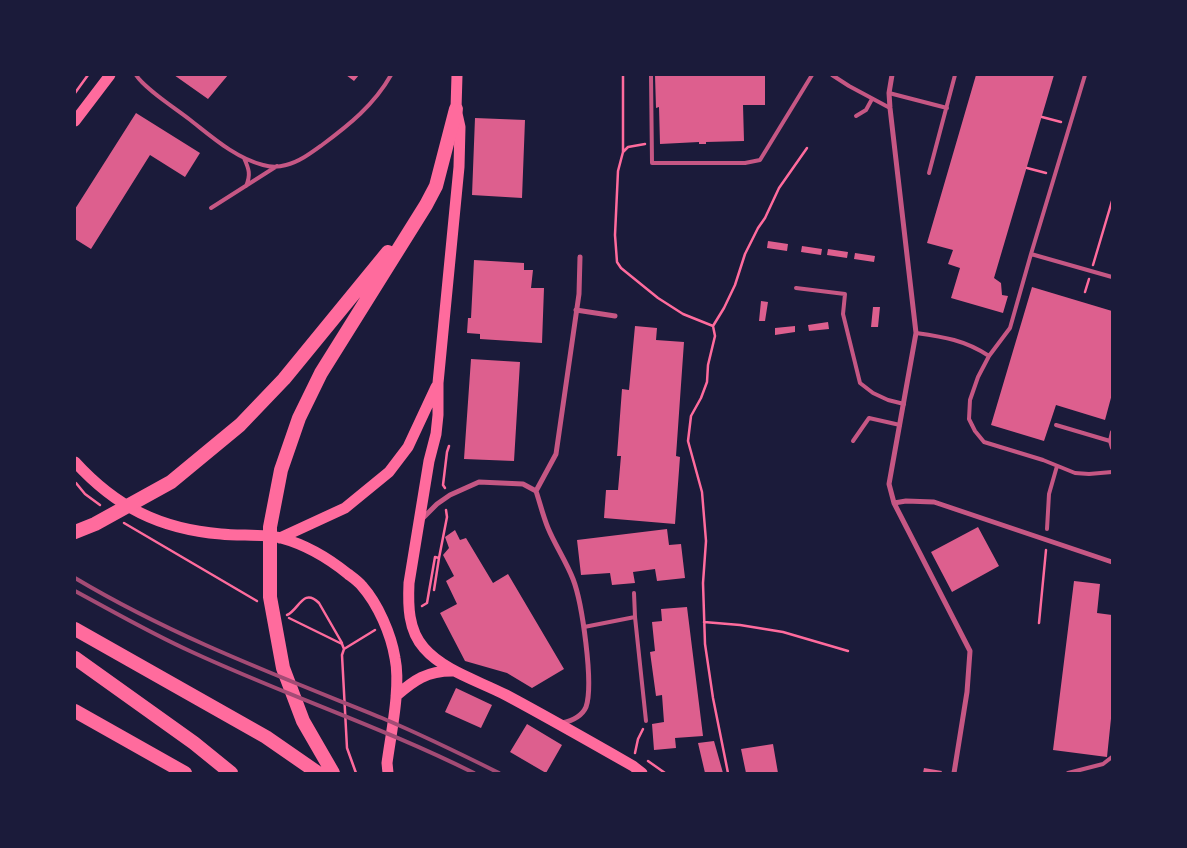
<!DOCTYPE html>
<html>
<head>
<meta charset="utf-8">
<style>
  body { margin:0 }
  #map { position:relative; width:1187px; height:848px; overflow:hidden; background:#1b1b3a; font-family:"DM Sans",sans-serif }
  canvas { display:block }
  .frame { position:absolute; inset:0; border:76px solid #1b1b3a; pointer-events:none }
</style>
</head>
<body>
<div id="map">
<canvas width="1187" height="848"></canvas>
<div class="frame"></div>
</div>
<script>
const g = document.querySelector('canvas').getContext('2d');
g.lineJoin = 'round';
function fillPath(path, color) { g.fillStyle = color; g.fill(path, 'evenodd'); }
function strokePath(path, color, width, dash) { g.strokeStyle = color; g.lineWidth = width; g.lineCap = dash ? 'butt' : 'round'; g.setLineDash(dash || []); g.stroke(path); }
fillPath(new Path2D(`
  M 174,75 L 228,75 L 208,99 Z
  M 346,75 L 359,75 L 354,81 Z
  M 655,75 L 765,75 L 765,105 L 743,105 L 744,141 L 706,142 L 706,144 L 699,144 L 699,142 L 660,144 L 659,107 L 656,108 Z
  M 976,75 L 1054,75 L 994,278 L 1001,283 L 1002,295 L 1008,296 L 1003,313 L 951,298 L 960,268 L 948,264 L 953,250 L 927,243 Z
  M 136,113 L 200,153 L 185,177 L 150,155 L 91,249 L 75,239 L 75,209 Z
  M 475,118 L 525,120 L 522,198 L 472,195 Z
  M 768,241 L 788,244 L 787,251 L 767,248 Z
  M 802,246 L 822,249 L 821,255 L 801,252 Z
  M 828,249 L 848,252 L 847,258 L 827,255 Z
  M 855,253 L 875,256 L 874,262 L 854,259 Z
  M 474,260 L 524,263 L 524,270 L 533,270 L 531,288 L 544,288 L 542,343 L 480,339 L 480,334 L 467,333 L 468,318 L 471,318 Z
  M 1032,287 L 1112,311 L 1112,394 L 1105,420 L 1056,405 L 1044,441 L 991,425 Z
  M 761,301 L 768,302 L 765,321 L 759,321 Z
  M 873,307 L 880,307 L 878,327 L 871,327 Z
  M 828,322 L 829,329 L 809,331 L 808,325 Z
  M 635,326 L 657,328 L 656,340 L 684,342 L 676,456 L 680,457 L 675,524 L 604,518 L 606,490 L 618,490 L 621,456 L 617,456 L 622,389 L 629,390 Z
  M 795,326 L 795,332 L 775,335 L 775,328 Z
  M 471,359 L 520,362 L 514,461 L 464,459 Z
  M 978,527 L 999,566 L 952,592 L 931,552 Z
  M 667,529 L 669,545 L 681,544 L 685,578 L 657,581 L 655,569 L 633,572 L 635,583 L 612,585 L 610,573 L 581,575 L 577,540 Z
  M 455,530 L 460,540 L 466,538 L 493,583 L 508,574 L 564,669 L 532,688 L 507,673 L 465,661 L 440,613 L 457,604 L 446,581 L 454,576 L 443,555 L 449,548 L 445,537 Z
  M 1074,581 L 1100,584 L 1097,613 L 1112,615 L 1112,709 L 1107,757 L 1053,750 Z
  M 687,607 L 703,736 L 675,738 L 676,748 L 654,750 L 652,724 L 664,722 L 662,695 L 656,696 L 650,652 L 655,651 L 652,622 L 662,621 L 661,609 Z
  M 456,688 L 492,705 L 481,728 L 445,712 Z
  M 527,724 L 562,745 L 546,773 L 510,752 Z
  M 714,741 L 723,773 L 705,773 L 698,743 Z
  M 773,744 L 778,773 L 746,773 L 741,749 Z
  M 924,768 L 942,771 L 941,773 L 923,773 Z`), '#dd5f8e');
strokePath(new Path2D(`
  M 623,75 L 623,152 L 618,171 L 615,235 L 617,262 L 621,268 L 658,298 L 683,314 L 713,326 L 715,336 L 708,365 L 707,382 L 701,398 L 691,416 L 688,441 L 702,492 L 706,541 L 703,583 L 705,644 L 713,698 L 728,773
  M 75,93 L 88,75
  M 1042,117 L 1061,122
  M 623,152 L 628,147 L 645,144
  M 1027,168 L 1046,173
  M 1093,265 L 1112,201
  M 1085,292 L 1089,279
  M 713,326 L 724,308 L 735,285 L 745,254 L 758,228 L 765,218 L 779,188 L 807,148
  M 76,483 L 85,494 L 100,505
  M 445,488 L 443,485 L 447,452 L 449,446
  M 124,523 L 257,601
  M 439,558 L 447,517 L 446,510
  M 422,606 L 427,603 L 435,557 L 439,558 L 434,590
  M 287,615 C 299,610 303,587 319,603 L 342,643
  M 289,618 L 342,644 L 344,649 L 342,655 L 347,748 L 356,773
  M 704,622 L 740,625 L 783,632 L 848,651
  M 1039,623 L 1046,550
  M 344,649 L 375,630
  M 635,753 L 638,739 L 643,729
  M 648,761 L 665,773`), '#ff6b9d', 2.5);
strokePath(new Path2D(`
  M 136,75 C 145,89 175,108 189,119 C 211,136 235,158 263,165 C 270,167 279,167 286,165 C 299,162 311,153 322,145 C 349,125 374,105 391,75
  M 651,75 L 652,163 L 745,163 L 760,160 L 812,75
  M 832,75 L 849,86 L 890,108
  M 1085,75 L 1031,254 L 1112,277
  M 889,93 L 947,108
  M 856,116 L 866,110 L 872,99
  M 244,158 C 249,169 251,175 246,186
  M 929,173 L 955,75
  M 211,208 L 277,166
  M 796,288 L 845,294 L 843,314 L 860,383 L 873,393 L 888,400 L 904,404
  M 916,333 C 944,337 965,340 989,356 L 978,377 L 970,400 L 969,419 L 975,431 L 984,442 L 1043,460 L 1075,473 L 1089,474 L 1112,472
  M 989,356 L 1010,328 L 1031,254
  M 1056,425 L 1110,441
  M 1112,432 L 1110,441 L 1112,448
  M 853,441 L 869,418 L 900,425
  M 1047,529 L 1049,494 L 1057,466
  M 634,593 L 635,617
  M 584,627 L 635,617 L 646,721
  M 1068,773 L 1103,764 L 1112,757`), '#c65784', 4);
strokePath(new Path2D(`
  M 892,75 L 889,93 L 890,108 L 916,333 L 889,484 L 894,503 L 970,651 L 967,692 L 954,773
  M 576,310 L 615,316
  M 536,491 L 556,454 L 579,294 L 580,257
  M 894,503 L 906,501 L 934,502 L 1112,562
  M 422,519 L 437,504 L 450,495 L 479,482 L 523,484 L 536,491 C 540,503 543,516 548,528 C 555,545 566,561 573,579 C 582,602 594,684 586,707 C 582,716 571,721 562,723`), '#c65784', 5);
strokePath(new Path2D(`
  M 457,75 L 456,109 L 460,127 L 459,167 L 438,383 L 438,415 L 436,434 L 429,461 L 409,583 C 408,605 408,630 424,648 C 444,671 479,681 506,695 C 549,718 591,742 633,766 L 642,773
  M 75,121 L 110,75
  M 75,462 C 116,507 160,529 221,534 C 238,536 265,534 281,538 C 307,545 327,557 348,574 C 352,577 358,581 362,586 C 378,604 391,634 395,658 C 401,687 391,733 387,763 L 388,773
  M 280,538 L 345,508 L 389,472 L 408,447 L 436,387
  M 396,696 C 414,680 427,671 452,671`), '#ff6b9d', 11);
strokePath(new Path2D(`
  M 75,532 L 95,524 L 171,482 L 240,425 L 284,379 L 388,252
  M 75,629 L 266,737 L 318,773
  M 75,658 L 194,743 L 231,773
  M 75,711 L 185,773
  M 333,773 L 303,721 L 283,668 L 270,597 L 270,527 L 281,470 L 299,418 L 321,373 L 426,205 L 436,186 L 456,109`), '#ff6b9d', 14);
strokePath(new Path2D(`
  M 75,578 C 174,637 276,675 382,718 C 422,735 461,754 499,773
  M 75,591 C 114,612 152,634 192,652 C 285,695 382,727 474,773`), '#a44b75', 4);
</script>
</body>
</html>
